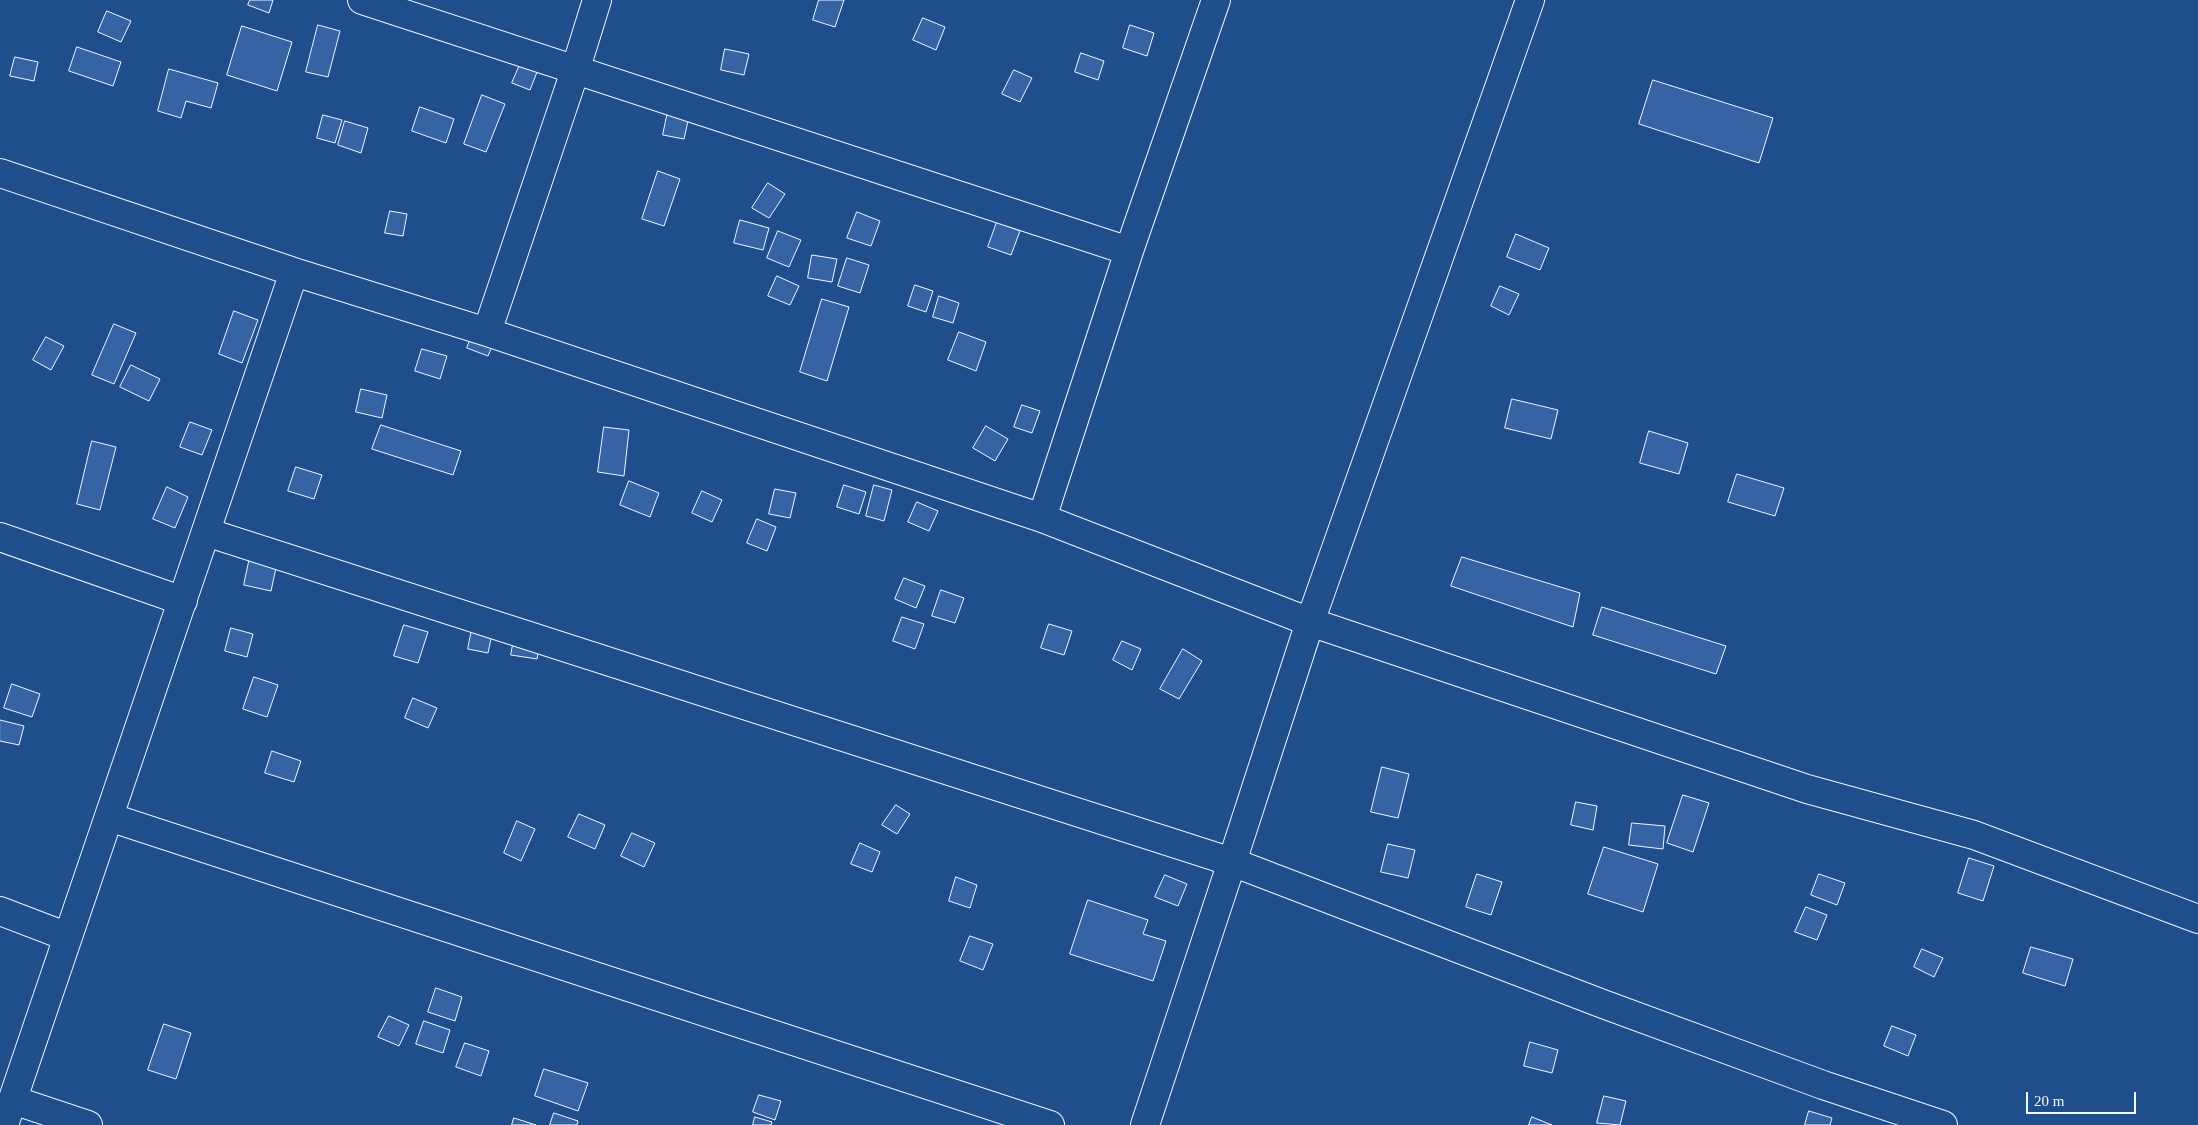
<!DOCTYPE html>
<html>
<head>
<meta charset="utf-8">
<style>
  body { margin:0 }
  #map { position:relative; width:2198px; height:1125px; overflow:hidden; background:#1f4e8c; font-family:"Times New Roman",serif }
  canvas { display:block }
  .scale { position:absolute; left:2026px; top:1092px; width:110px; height:22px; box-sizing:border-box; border:2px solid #f2f6ff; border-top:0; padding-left:6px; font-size:15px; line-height:18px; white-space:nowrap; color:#f2f6ff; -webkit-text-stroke:4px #1f4e8c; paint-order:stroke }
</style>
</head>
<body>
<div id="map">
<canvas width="2198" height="1125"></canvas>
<div class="scale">20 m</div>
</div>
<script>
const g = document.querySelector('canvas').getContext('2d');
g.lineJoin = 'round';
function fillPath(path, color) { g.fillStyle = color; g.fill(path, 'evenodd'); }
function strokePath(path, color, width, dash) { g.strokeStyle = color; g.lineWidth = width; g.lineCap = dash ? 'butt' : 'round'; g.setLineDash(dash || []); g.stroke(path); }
const building = new Path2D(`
  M 250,0 L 273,0 L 269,13 L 248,5 Z
  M 819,0 L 844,0 L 835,27 L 813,20 Z
  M 107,11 L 131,21 L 121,42 L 98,32 Z
  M 923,18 L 945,27 L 936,50 L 913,40 Z
  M 318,25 L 340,31 L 328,77 L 306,72 Z
  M 1130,25 L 1154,33 L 1147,56 L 1123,48 Z
  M 242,26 L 292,42 L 277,91 L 227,75 Z
  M 77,47 L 121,62 L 113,86 L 69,71 Z
  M 725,49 L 749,54 L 744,75 L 721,70 Z
  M 1081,53 L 1104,61 L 1098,80 L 1075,72 Z
  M 15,57 L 38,62 L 34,81 L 10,76 Z
  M 522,60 L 539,67 L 530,90 L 512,83 Z
  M 169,69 L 218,83 L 211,108 L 186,101 L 181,118 L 158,111 Z
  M 1014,70 L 1032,78 L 1020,102 L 1002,94 Z
  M 1653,80 L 1773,118 L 1759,163 L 1639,124 Z
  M 482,95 L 505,104 L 486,152 L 464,144 Z
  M 420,107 L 454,119 L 446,143 L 412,131 Z
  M 668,111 L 689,116 L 684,139 L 663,135 Z
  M 323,115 L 342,120 L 335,143 L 317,138 Z
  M 345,121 L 368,128 L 361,153 L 338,145 Z
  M 658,171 L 680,179 L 664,226 L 642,219 Z
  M 768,183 L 785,194 L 769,218 L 752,208 Z
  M 390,211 L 407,214 L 403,236 L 385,233 Z
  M 857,212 L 880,221 L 871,246 L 847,238 Z
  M 740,220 L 769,228 L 763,250 L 734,243 Z
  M 997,222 L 1020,231 L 1011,255 L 988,247 Z
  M 778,231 L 801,240 L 789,267 L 767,258 Z
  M 1516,234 L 1549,248 L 1540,270 L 1507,257 Z
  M 812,255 L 837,259 L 832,282 L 808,278 Z
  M 847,258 L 869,265 L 860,293 L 838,286 Z
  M 777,276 L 799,286 L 790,305 L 768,296 Z
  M 915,285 L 933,291 L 926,312 L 908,306 Z
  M 1500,286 L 1519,294 L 1509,315 L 1491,306 Z
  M 939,296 L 959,303 L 953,323 L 933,317 Z
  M 822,299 L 849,307 L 827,381 L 800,372 Z
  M 234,311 L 258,320 L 242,363 L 219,354 Z
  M 477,323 L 498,332 L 488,356 L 467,348 Z
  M 114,324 L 136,333 L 114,384 L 92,375 Z
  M 959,332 L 986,342 L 976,371 L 948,360 Z
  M 46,337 L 64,346 L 51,370 L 33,360 Z
  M 422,349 L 447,356 L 440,379 L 415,371 Z
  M 131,365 L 160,379 L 149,401 L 120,387 Z
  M 361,389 L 387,395 L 382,418 L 356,412 Z
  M 1512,399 L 1558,410 L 1551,439 L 1505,428 Z
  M 1022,405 L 1040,411 L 1032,433 L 1014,427 Z
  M 190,422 L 212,430 L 202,455 L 180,447 Z
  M 381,425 L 461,451 L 453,475 L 372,449 Z
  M 986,426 L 1008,439 L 995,461 L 973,448 Z
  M 604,427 L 629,430 L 624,476 L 598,472 Z
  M 1649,431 L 1688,443 L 1679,474 L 1640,463 Z
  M 92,441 L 116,447 L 100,510 L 77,504 Z
  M 296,467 L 322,475 L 314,499 L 288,491 Z
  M 1737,474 L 1784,488 L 1775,516 L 1728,502 Z
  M 629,481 L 659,493 L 650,517 L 620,505 Z
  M 844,485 L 866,492 L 859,514 L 837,507 Z
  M 874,485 L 892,490 L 884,521 L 866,516 Z
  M 167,487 L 188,497 L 175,528 L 153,519 Z
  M 775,489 L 796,493 L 790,518 L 769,514 Z
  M 702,491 L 722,500 L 712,522 L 692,513 Z
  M 917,502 L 938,511 L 929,531 L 908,522 Z
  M 757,519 L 776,527 L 767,551 L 747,543 Z
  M 250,557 L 277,563 L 271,591 L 244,585 Z
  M 1462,557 L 1580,593 L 1573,627 L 1451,586 Z
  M 904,578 L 925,586 L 916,608 L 895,599 Z
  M 941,590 L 964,598 L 955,623 L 932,616 Z
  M 1602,607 L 1726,646 L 1716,674 L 1593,635 Z
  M 902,617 L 924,624 L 915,649 L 893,641 Z
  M 474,619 L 494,624 L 488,653 L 468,649 Z
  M 1049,624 L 1072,631 L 1064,655 L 1041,648 Z
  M 404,625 L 428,632 L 418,663 L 394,656 Z
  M 231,628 L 253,634 L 247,657 L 225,651 Z
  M 515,634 L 541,639 L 537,659 L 511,655 Z
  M 1122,641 L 1141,649 L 1132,670 L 1113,660 Z
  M 1183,649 L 1202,661 L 1179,699 L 1160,689 Z
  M 254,677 L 278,685 L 267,717 L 243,709 Z
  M 12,684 L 40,694 L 32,717 L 4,708 Z
  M 413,698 L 437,708 L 428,728 L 405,718 Z
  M 0,720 L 24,726 L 19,745 L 0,741 Z
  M 272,751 L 301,761 L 294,782 L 265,773 Z
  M 1382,767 L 1409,774 L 1398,818 L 1371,812 Z
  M 1683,795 L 1709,803 L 1693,852 L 1667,843 Z
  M 1576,802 L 1597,806 L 1593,830 L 1571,825 Z
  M 896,805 L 910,814 L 897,834 L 882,825 Z
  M 579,814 L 605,825 L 595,849 L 568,837 Z
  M 517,821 L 535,829 L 521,861 L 504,853 Z
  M 1632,823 L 1665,826 L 1663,849 L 1629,845 Z
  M 632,833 L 655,843 L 644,867 L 621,856 Z
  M 860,843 L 880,852 L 872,872 L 851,864 Z
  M 1388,844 L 1415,850 L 1408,878 L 1381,872 Z
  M 1604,847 L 1658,864 L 1643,912 L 1588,894 Z
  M 1969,858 L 1994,866 L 1983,901 L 1958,893 Z
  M 1477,874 L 1502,882 L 1491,915 L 1466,907 Z
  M 1819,874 L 1845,883 L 1837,905 L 1811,895 Z
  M 1165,875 L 1187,884 L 1178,906 L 1155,897 Z
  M 956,877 L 977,885 L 970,908 L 949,901 Z
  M 1088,900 L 1148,920 L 1143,934 L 1166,941 L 1153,981 L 1070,954 Z
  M 1806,907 L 1827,915 L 1817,940 L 1795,932 Z
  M 970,936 L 993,944 L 983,970 L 960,961 Z
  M 2031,947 L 2073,959 L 2065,986 L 2023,973 Z
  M 1922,949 L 1943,958 L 1934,977 L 1914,967 Z
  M 436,988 L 462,997 L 455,1021 L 428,1012 Z
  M 389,1016 L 409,1025 L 399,1046 L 378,1037 Z
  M 424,1021 L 450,1030 L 443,1053 L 416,1044 Z
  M 164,1024 L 191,1033 L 176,1079 L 148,1070 Z
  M 1892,1026 L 1916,1035 L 1908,1056 L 1884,1046 Z
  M 1530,1042 L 1558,1050 L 1552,1073 L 1524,1066 Z
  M 465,1043 L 489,1051 L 481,1076 L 456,1067 Z
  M 544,1069 L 588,1083 L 578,1111 L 535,1096 Z
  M 759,1095 L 781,1101 L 775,1120 L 753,1112 Z
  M 1604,1096 L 1626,1101 L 1620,1125 L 1597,1123 Z
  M 1809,1111 L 1832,1118 L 1830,1125 L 1805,1125 Z
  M 554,1113 L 578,1121 L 577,1125 L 550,1125 Z
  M 755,1117 L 772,1122 L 771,1125 L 753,1125 Z
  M 1532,1117 L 1552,1125 L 1529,1125 Z
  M 514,1118 L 536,1125 L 512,1125 Z`);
fillPath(building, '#3563a3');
strokePath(building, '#f2f6ff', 1);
const street = new Path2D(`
  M 362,0 L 1129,251
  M 0,173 L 294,272 L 487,332 L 1042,518 L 1310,622 L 1807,789 L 1974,835 L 2198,919
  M 487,332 L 575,71 L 597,0
  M 1042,518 L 1129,251 L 1216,0
  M 206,532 L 1232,862 L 1603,1004 L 1823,1085 L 1943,1125
  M 0,537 L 183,601
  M 109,817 L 1050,1125
  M 0,911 L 68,937
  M 13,1100 L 88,1125
  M 4,1125 L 294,272
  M 1145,1125 L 1232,862 L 1310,622 L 1530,0`);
strokePath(street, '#f2f6ff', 30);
strokePath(street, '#1f4e8c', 28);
</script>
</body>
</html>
